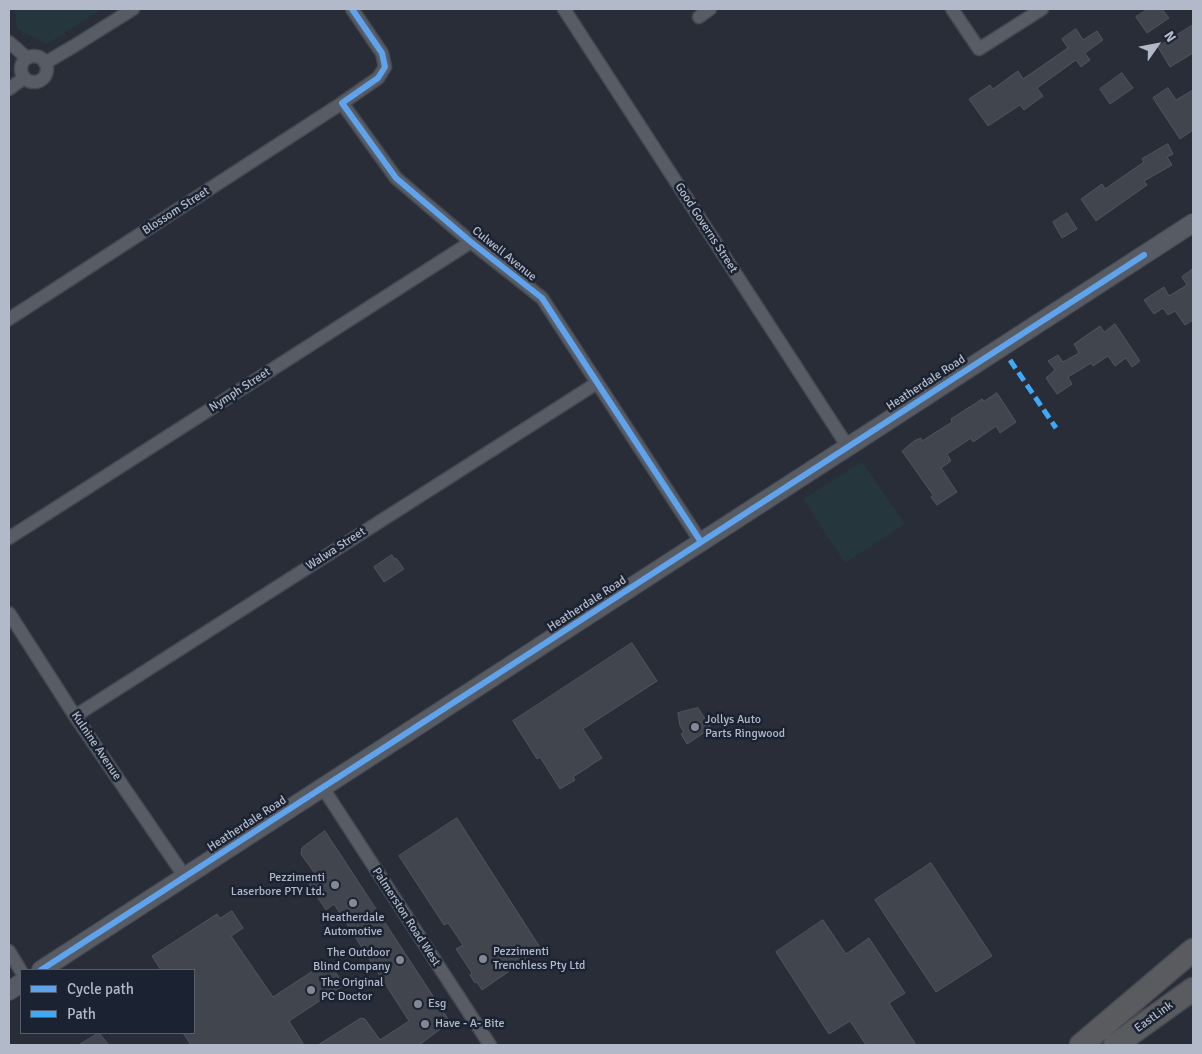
<!DOCTYPE html>
<html>
<head>
<meta charset="utf-8">
<style>
  body { margin:0 }
  #map { position:relative; width:1202px; height:1054px; overflow:hidden; background:#282d37; font-family:Signika,sans-serif }
  canvas { display:block }
  .frame { position:absolute; inset:0; border:10px solid #b2b9c9; pointer-events:none }
  .legend { position:absolute; left:20px; top:969px; width:175px; height:65px; box-sizing:border-box; background:#1b2332; border:1px solid #575f6e; margin:0; padding:6px 9px; list-style:none; font-size:15px; color:#b2b9c9 }
  .legend li { display:flex; align-items:center; gap:10px; height:25px }
  .legend b { width:25px; border:1px solid #575f6e }
  .north { position:absolute; left:1132px; top:20px; width:50px; height:50px; -webkit-text-stroke:4px #1b2332; paint-order:stroke; rotate:57deg; font-size:14px; font-weight:700; line-height:20px; text-align:center; color:#b2b9c9 }
  .north::after { content:''; display:block; margin:auto; width:18px; height:22px; background:#b2b9c9; clip-path:polygon(50% 0,100% 100%,50% 72%,0 100%) }
</style>
</head>
<body>
<div id="map">
<canvas width="1202" height="1054"></canvas>
<div class="frame"></div>
<ul class="legend">
<li><b style="height:6px;background:#60a3ed"></b>Cycle path</li>
<li><b style="height:6px;background:#3fa9f5"></b>Path</li>
</ul>
<div class="north">N</div>
</div>
<script>
const g = document.querySelector('canvas').getContext('2d');
g.lineJoin = 'round';
function fillPath(path, color) { g.fillStyle = color; g.fill(path, 'evenodd'); }
function strokePath(path, color, width, dash) { g.strokeStyle = color; g.lineWidth = width; g.lineCap = dash ? 'butt' : 'round'; g.setLineDash(dash || []); g.stroke(path); }
function drawText(font, color, halo, rows, align = 'center') {
  g.font = font + ' Signika,sans-serif'; g.lineWidth = 5; g.setLineDash([]); g.textBaseline = 'middle'; g.strokeStyle = halo; g.fillStyle = color; for (const [text, x, y, turn = 0] of rows) {
    g.save(); g.translate(x, y); g.rotate((+turn || 0) * Math.PI / 180); g.textAlign = isNaN(turn) ? turn : align; if (halo) g.strokeText(text, 0, 0); g.fillText(text, 0, 0); g.restore();
  }
}
fillPath(new Path2D(`
  M 15,9 L 102,9 L 47,44 L 17,29 Z
  M 862,462 L 905,524 L 845,563 L 803,499 Z`), '#25373d');
const building = new Path2D(`
  M 1148,9 L 1162,9 L 1169,18 L 1147,33 L 1136,17 Z
  M 1193,25 L 1193,53 L 1170,67 L 1158,47 Z
  M 1076,29 L 1083,40 L 1097,31 L 1103,40 L 1085,53 L 1090,60 L 1081,67 L 1076,60 L 1037,88 L 1043,96 L 1024,110 L 1020,105 L 988,126 L 969,99 L 990,85 L 993,89 L 1018,71 L 1023,79 L 1068,48 L 1062,39 Z
  M 1122,73 L 1133,88 L 1110,104 L 1100,89 Z
  M 1168,88 L 1176,100 L 1193,90 L 1193,130 L 1180,139 L 1153,98 Z
  M 1168,144 L 1173,154 L 1167,157 L 1172,165 L 1144,181 L 1147,185 L 1096,221 L 1081,199 L 1102,184 L 1105,189 L 1144,162 L 1142,159 Z
  M 1067,213 L 1077,229 L 1062,238 L 1053,222 Z
  M 1193,269 L 1193,320 L 1185,325 L 1175,311 L 1168,315 L 1163,308 L 1154,314 L 1144,300 L 1164,287 L 1169,296 L 1187,285 L 1182,277 Z
  M 1115,324 L 1140,361 L 1132,367 L 1126,358 L 1115,366 L 1108,356 L 1093,366 L 1091,363 L 1068,377 L 1072,384 L 1057,394 L 1046,378 L 1055,370 L 1048,361 L 1058,355 L 1063,362 L 1079,353 L 1074,344 L 1100,326 L 1104,332 Z
  M 997,393 L 1016,422 L 1000,433 L 996,426 L 973,442 L 971,438 L 947,454 L 951,461 L 941,468 L 957,492 L 937,505 L 931,497 L 933,495 L 902,451 L 914,441 L 921,438 L 922,441 L 952,422 L 951,419 L 982,399 L 984,401 Z
  M 392,555 L 394,559 L 396,558 L 404,569 L 384,582 L 374,567 Z
  M 632,643 L 657,681 L 583,729 L 602,758 L 573,777 L 575,780 L 560,789 L 540,757 L 537,759 L 513,721 Z
  M 698,708 L 711,728 L 687,744 L 681,734 L 684,732 L 680,726 L 678,713 Z
  M 457,818 L 541,949 L 482,990 L 477,982 L 475,983 L 470,975 L 472,973 L 456,949 L 463,945 L 448,923 L 444,925 L 399,856 Z
  M 325,831 L 450,1022 L 419,1045 L 318,1045 L 361,1018 L 365,1019 L 380,1040 L 409,1021 L 334,904 L 326,910 L 309,884 L 318,878 L 301,854 L 302,848 Z
  M 931,863 L 992,956 L 936,992 L 875,900 Z
  M 232,911 L 243,928 L 231,936 L 273,997 L 328,961 L 342,982 L 341,987 L 289,1021 L 304,1045 L 191,1045 L 183,1033 L 194,1033 L 194,970 L 161,970 L 152,956 L 217,914 L 220,918 Z
  M 823,920 L 846,954 L 869,938 L 905,993 L 889,1003 L 916,1045 L 866,1045 L 850,1021 L 829,1034 L 776,952 Z
  M 99,1033 L 109,1045 L 79,1045 Z`);
fillPath(building, '#41464e');
strokePath(building, '#50555f', 1);
const minor = new Path2D(`
  M 352,9 L 382,53 L 385,67 L 378,78 L 342,103 L 396,178 L 471,242 L 542,298 L 701,542
  M 564,9 L 848,447
  M 952,9 L 979,49 L 1042,9
  M 699,17 L 710,9
  M 9,42 L 27,58
  M21 69a13 13 0 1 1 26 0a13 13 0 1 1-26 0Z
  M 45,63 L 74,46 L 133,9
  M 9,89 L 24,78
  M 9,319 L 342,103
  M 9,538 L 471,242
  M 9,613 L 75,716 L 185,877
  M 75,716 L 597,383
  M 323,788 L 490,1045
  M 9,951 L 21,971`);
const secondary = new Path2D(`
  M 41,970 L 1193,223
  M 9,991 L 21,983`);
const motorway = new Path2D(`
  M 1081,1045 L 1193,950
  M 1115,1045 L 1193,989`);
strokePath(minor, '#444850', 15);
strokePath(secondary, '#444850', 20);
strokePath(motorway, '#454953', 25);
strokePath(minor, '#585c65', 12);
strokePath(secondary, '#575b63', 18);
strokePath(motorway, '#595b5e', 22);
strokePath(new Path2D(`
  M 1010,360 L 1056,428`), '#3fa9f5', 5, [10, 5]);
strokePath(new Path2D(`
  M 352,9 L 382,53 L 385,67 L 378,78 L 342,103 L 396,178 L 471,242 L 542,298 L 701,542
  M 41,970 L 1144,255`), '#60a3ed', 6);
for (const [x, y, r, color] of [
  [695,727,5,"#828896"],
  [335,885,5,"#828896"],
  [353,903,5,"#828896"],
  [483,959,5,"#828896"],
  [400,960,5,"#828896"],
  [311,990,5,"#828896"],
  [418,1004,5,"#828896"],
  [425,1024,5,"#828896"]
]) { const dot = new Path2D(); dot.arc(x, y, r, 0, 2 * Math.PI); g.fillStyle = color; g.fill(dot); strokePath(dot, '#1b2332', 2); }
drawText('12px', '#b2b9c9', '#1b2332', [
  ["Blossom Street",176,211,-33],
  ["Good Governs Street",706,228,57],
  ["Culwell Avenue",504,254,39],
  ["Heatherdale Road",926,383,-33],
  ["Nymph Street",240,390,-33],
  ["Walwa Street",336,549,-33],
  ["Heatherdale Road",587,604,-33],
  ["Kulnine Avenue",96,746,56],
  ["Heatherdale Road",247,824,-33],
  ["Palmerston Road West",406,917,57],
  ["EastLink",1154,1017,-36]
]);
drawText('12px', '#b2b9c9', '#1b2332', [
  ["Jollys Auto",705,720],
  ["Parts Ringwood",705,734],
  ["Pezzimenti",325,878,"right"],
  ["Laserbore PTY Ltd.",325,892,"right"],
  ["Heatherdale",353,918,"center"],
  ["Automotive",353,932,"center"],
  ["Pezzimenti",493,952],
  ["Trenchless Pty Ltd",493,966],
  ["The Outdoor",390,953,"right"],
  ["Blind Company",390,967,"right"],
  ["The Original",321,983],
  ["PC Doctor",321,997],
  ["Esg",428,1004],
  ["Have - A- Bite",435,1024]
], 'left');
</script>
</body>
</html>
